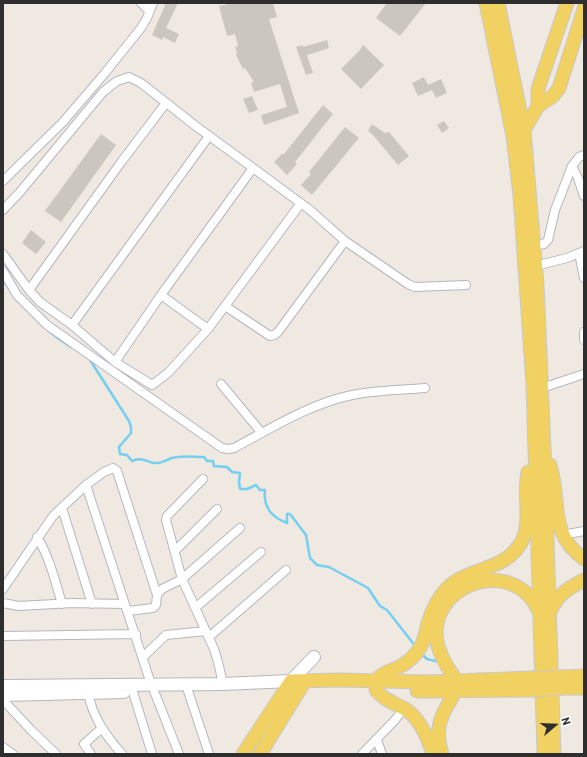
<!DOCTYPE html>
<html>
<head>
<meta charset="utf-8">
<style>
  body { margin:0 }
  #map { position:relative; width:587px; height:757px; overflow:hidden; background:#efe9e1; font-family:Barlow,sans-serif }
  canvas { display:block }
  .frame { position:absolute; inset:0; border:4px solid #2e2e2e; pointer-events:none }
  .north { position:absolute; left:535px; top:705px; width:40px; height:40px; -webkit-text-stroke:3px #fff; paint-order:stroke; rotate:71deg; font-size:11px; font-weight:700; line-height:16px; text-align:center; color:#2e2e2e }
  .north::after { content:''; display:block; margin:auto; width:14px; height:18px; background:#2e2e2e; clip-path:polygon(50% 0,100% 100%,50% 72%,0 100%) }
</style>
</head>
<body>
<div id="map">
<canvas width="587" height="757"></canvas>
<div class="frame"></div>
<div class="north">N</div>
</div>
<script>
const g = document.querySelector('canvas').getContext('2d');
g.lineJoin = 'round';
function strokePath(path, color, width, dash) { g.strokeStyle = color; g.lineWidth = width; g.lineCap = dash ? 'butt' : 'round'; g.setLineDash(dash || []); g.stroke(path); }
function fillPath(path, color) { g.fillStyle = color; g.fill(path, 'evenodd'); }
strokePath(new Path2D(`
  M 3,280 L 14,295
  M 49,331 L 59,339 L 71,347
  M 90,360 L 129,421 L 131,427 L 131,433 L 119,447 L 120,454 L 127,455 L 132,461 C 141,457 145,461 154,463 C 161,464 166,460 172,458 C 182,455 194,457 204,457 L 207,461 L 213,461 L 214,466 L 227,467 L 232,472 L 240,473 L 239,482 L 240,489 L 247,489 L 256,485 L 260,490 L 265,490 C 263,506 271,517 287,523 L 287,514 L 290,514 L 306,535 L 310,558 L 317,565 L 329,567 L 368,588 L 380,606 L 387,610 L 416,647
  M 422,654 L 427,659 L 440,662`), '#75cff0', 2.5);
fillPath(new Path2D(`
  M 166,3 L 178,3 L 166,28 L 179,34 L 175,43 L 163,37 L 162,40 L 152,35 Z
  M 233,3 L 273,3 L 277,17 L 269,19 L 299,113 L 264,125 L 261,115 L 287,107 L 280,84 L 254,92 L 251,83 L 254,82 L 245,68 L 243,69 L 236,55 L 237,52 L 235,47 L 238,46 L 235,34 L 227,36 L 219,6 Z
  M 387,3 L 426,3 L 400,36 L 376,18 Z
  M 327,40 L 329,48 L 307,55 L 313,73 L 306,75 L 296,47 L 303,45 L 303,47 Z
  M 363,45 L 384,65 L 361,89 L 341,69 L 360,50 Z
  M 424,77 L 428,85 L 441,79 L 447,93 L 436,98 L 432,90 L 418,96 L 412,83 Z
  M 252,96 L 258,110 L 249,113 L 243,99 Z
  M 323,105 L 333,114 L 295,162 L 297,164 L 287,175 L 274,162 L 282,154 L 284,154 Z
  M 444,121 L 449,128 L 442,133 L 437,125 Z
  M 372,124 L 385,133 L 389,132 L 409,156 L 398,165 L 373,135 L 368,131 Z
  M 345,127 L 359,138 L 312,195 L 301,185 L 311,174 L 309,172 Z
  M 101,134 L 116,145 L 61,222 L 45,211 Z
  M 31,230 L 46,242 L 36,254 L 22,243 Z`), '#cbc7bf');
const street = new Path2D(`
  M 141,3 L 149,11
  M 572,166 L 578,178 L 584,196
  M 3,181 L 63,122 L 105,73 L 141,28 L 147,18 L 153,3
  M 3,210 L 20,192 L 103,92 L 117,81 L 129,77 L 141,83 L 197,127 L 264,176 L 310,210 L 345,241 L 408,284 L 415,287 L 466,285
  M 533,246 L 544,244 L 548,240 L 555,210 L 572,166 L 579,157 L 584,155
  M 579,253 L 584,278
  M 3,254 L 29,290 L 40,302 L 72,325 L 115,362 L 152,385 L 168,373 L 208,329 L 301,203
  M 535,266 L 567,258 L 584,251
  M 3,271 L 17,295 L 47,325 L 222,448 L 229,449 L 234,448 C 272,428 309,404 352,395 C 375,390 401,390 425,388
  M 29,290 L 122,161 L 166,103
  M 161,295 L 208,329
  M 225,306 L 270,336 L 274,335 L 278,332 L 345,241
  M 72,325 L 209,136
  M 584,332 L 584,340
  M 115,362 L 161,295 L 253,168
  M 221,384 L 261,432
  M 542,388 L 584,374
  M 203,479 L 167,516 L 166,520 L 182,579 L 214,649 L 218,662 L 223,684
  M 86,485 L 151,684
  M 62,508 L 92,604
  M 562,535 L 584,531
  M 37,537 C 50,558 55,581 62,604
  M 175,551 L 217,509
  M 3,589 L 53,516 L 86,485 L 104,472 L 113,468 L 117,471 L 157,595
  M 3,603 L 19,606 L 72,603 L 125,604
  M 195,608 L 261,552
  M 128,611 L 153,608 L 156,605 L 157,595 L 162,589 L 182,579 L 240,528
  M 3,636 L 136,634
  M 209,637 L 286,570
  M 143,657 L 166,635 L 206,631
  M 154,691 L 179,754
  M 188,691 L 209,754
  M 133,692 L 152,754
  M 88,693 C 93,718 106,736 122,754
  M 3,700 L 31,730 L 56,754
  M 377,740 L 382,754
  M 3,747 L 13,754
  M 91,754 L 84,744 L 102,728
  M 362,754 L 394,721 L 404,709`);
const secondary = new Path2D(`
  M 3,686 L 223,684 L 291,681 L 314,657
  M 3,695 L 124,692`);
const primary = new Path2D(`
  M 486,3 L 513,136 L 520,195 L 533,384 L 544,754
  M 498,3 L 524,130 L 537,284 L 544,448 L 554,754
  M 538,106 L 538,89 L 567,3
  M 521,131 L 524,130 L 538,106 L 553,96 L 559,88 L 584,9
  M 550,465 C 562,503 547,532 584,559
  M 550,612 C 558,594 567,589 584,580
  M 562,677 L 584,676
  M 376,681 C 381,673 391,671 399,667 C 407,663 416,655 421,646 C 425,639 426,631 428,623 C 433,607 441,591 456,581 C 478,567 508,568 522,541 C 532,520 523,495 528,472
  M 457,681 C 447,667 437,652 436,634 C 436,579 517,558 539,612
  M 562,688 L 584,688
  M 376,690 C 385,701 393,702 405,709 C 420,718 428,738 433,754
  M 417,691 L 531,690
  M 243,754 L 291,681 L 340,680 L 428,682 L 532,678
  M 260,754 L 305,681
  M 442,754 C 433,728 442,713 456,691`);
strokePath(street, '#b4b7c1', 10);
strokePath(secondary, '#b4b7c1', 14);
strokePath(primary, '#c9c9c9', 15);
strokePath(street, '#fff', 8);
strokePath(secondary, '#fff', 12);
strokePath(primary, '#f2d163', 13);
const primaryBridge = new Path2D(`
  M 532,678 L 562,677
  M 531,690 L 562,688`);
strokePath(primaryBridge, '#c9c9c9', 15, []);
strokePath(primaryBridge, '#f2d163', 13);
</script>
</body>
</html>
